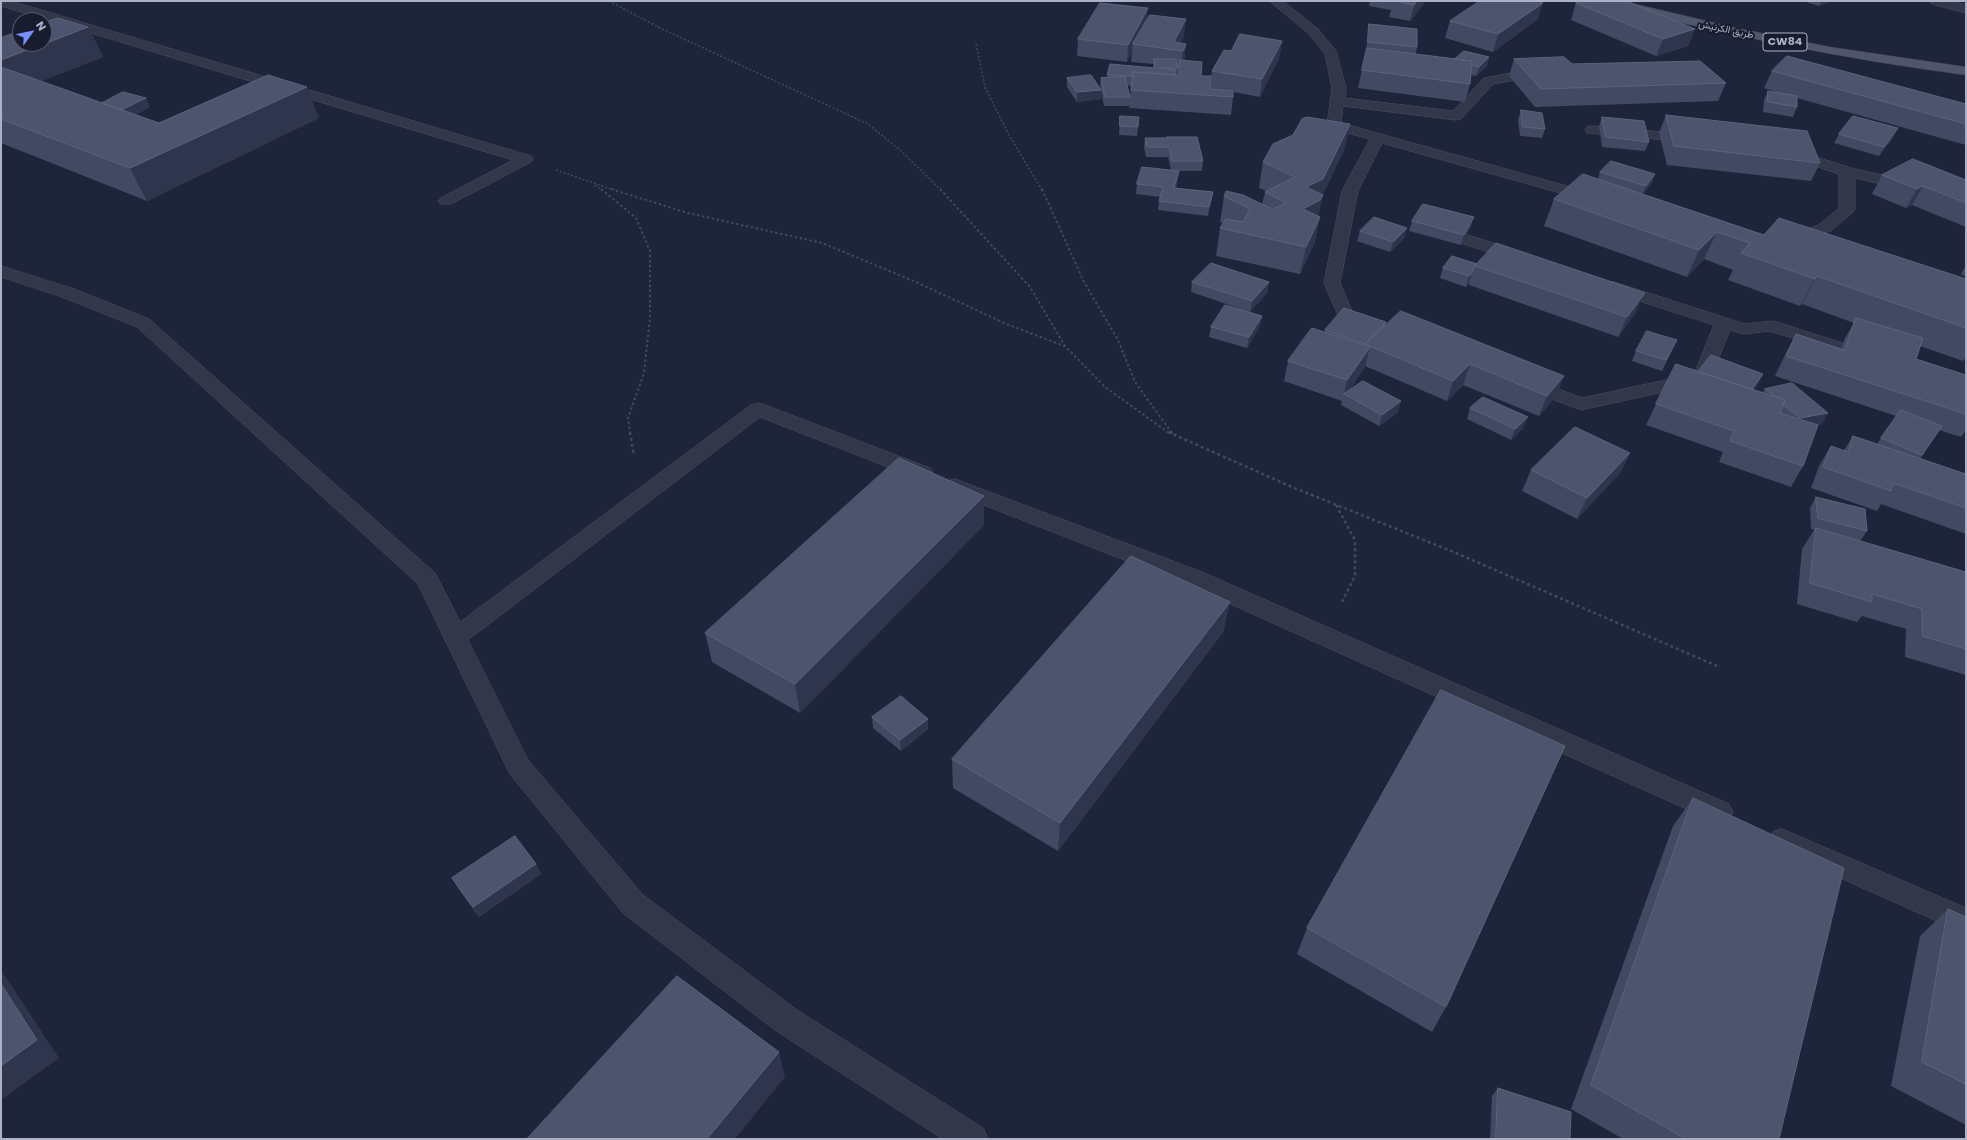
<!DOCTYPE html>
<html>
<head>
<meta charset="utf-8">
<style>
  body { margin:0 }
  #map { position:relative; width:1967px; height:1140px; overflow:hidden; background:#1e243a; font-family:Poppins,sans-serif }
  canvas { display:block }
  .frame { position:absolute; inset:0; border:2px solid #acb1c7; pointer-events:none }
  .north { position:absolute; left:12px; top:12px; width:40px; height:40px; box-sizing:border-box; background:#181c2e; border:1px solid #53586b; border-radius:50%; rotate:57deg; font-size:11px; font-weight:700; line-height:16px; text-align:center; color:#acb1c7 }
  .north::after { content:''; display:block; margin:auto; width:14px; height:18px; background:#7991ff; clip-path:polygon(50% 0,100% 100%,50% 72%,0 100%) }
</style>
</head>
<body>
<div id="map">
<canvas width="1967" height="1140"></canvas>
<div class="frame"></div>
<div class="north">N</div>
</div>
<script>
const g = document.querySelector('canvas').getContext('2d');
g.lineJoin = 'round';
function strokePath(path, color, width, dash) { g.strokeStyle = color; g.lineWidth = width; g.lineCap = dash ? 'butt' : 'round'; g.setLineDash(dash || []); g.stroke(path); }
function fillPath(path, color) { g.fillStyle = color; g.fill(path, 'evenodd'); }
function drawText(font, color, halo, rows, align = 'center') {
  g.font = font + ' Poppins,Vazirmatn,sans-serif'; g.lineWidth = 4; g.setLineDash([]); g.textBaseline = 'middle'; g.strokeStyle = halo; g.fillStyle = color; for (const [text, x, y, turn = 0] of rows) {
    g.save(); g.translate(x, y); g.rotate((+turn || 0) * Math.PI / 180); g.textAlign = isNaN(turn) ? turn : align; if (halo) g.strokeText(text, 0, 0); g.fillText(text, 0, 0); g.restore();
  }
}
const minor = new Path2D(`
  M 1,1 L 11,1 L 531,156 L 533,159 L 531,162 L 451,204 L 441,204 L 438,201 L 441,198 L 513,160 L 1,6 Z
  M 1270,1 L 1283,1 L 1318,29 L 1336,51 L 1346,88 L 1345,98 L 1453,111 L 1484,78 L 1539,68 L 1544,69 L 1546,72 L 1544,75 L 1493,84 L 1461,119 L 1456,120 L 1343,106 L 1341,123 L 1599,195 L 1602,198 L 1599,201 L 1589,201 L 1382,143 L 1358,191 L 1340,283 L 1353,313 L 1374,320 L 1377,324 L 1374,328 L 1368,329 L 1340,320 L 1324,283 L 1342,191 L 1370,139 L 1329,128 L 1327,125 L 1332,88 L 1325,54 L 1310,35 Z
  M 1930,1 L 1950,1 L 1966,5 L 1966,13 L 1932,4 Z
  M 1592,126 L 1688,134 L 1693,135 L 1695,138 L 1693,141 L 1688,142 L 1587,133 L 1585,130 L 1587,127 Z
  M 1791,149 L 1851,168 L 1966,194 L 1966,204 L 1855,178 L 1855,209 L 1853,212 L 1832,230 L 1797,245 L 1791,247 L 1785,245 L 1783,242 L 1785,239 L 1820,224 L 1839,208 L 1839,174 L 1786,156 L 1784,153 L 1786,150 Z
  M 1435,225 L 1526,253 L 1528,257 L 1526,261 L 1520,262 L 1429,233 L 1427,230 L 1429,227 Z
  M 1,266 L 74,289 L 149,319 L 435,573 L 460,622 L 751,405 L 758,403 L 765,405 L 930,468 L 933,473 L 930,478 L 923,480 L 916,478 L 760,417 L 468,640 L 528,760 L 643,895 L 797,1010 L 983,1128 L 988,1139 L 943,1139 L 775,1030 L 623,913 L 510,774 L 418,584 L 137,327 L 62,297 L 1,277 Z
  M 1614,282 L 1745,324 L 1771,321 L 1777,322 L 1876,354 L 1879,358 L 1876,362 L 1870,363 L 1770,331 L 1744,334 L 1730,330 L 1709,382 L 1581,410 L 1522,388 L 1520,384 L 1522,380 L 1529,378 L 1582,398 L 1694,374 L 1714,325 L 1608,291 L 1605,287 L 1608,283 Z
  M 955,479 L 1202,572 L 1729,804 L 1733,812 L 1729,820 L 1720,823 L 1711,820 L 1186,584 L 948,491 L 945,486 L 948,481 Z
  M 1782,829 L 1966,908 L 1966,934 L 1773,848 L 1769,840 L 1773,832 Z`);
const primary = new Path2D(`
  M 1601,1 L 1622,1 L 1741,29 L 1830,47 L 1966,67 L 1966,75 C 1843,59 1723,34 1603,4 Z`);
strokePath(minor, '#4c5165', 1);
strokePath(primary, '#3b4054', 1);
strokePath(new Path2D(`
  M 609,1 L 658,27 L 868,124 L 901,151 L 941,190
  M 976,44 L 985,87 L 1009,135 L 1042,190
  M 556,170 L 614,190
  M 595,185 L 602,190`), '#3b4e55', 1.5, [2, 2]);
strokePath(new Path2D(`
  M 601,189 L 636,218 L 650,251 L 650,318 L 644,373 L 628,418 L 630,433
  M 611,189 L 688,213 L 822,243 L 916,282 L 1004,323 L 1064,346
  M 940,189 L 1030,287 L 1065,346 L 1105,387 L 1169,433
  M 1042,189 L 1084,282 L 1118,340 L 1135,382 L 1172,433`), '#3b4e55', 2, [2.5, 2.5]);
strokePath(new Path2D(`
  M 630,432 L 634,456
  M 1168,432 L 1292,487 L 1456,553 L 1717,666
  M 1171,432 L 1172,434
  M 1336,505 L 1355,540 L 1355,576 L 1342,602`), '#3b4e55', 2.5, [3, 3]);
fillPath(minor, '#32374a');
fillPath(primary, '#4f556b');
fillPath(new Path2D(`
  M 1370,1 L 1426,1 L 1410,21 L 1389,17 L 1391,10 L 1369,6 Z
  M 1803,1 L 1831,1 L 1819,6 Z
  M 1576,3 L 1695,29 L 1688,46 L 1656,56 L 1571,20 Z
  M 1538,19 L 1493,52 L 1445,38 L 1450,21 Z
  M 1147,20 L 1184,36 L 1181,43 L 1186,44 L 1184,61 L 1201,76 L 1211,79 L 1212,71 L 1231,51 L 1282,41 L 1279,58 L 1260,97 L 1233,92 L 1233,97 L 1231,115 L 1129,108 L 1131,86 L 1127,85 L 1130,97 L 1129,106 L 1104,106 L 1101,91 L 1101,99 L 1077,102 L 1067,87 L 1067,78 L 1101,89 L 1100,87 L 1101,78 L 1107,78 L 1107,75 L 1153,68 L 1153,64 L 1131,62 L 1132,51 L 1127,62 L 1077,56 L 1078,39 ZM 1178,68 L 1179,68 L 1178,75 L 1177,75 Z
  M 1369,24 L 1417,47 L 1416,54 L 1455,59 L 1489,57 L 1487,66 L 1476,76 L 1471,75 L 1470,84 L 1465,102 L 1358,88 L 1366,51 Z
  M 88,27 L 103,57 L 41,81 L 102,103 L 150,107 L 135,115 L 159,123 L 319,118 L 147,201 L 1,143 L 1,38 Z
  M 1514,59 L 1572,64 L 1726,83 L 1718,101 L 1535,107 L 1509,76 Z
  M 1772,71 L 1966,104 L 1966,145 L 1797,98 L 1797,107 L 1793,117 L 1763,112 L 1764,100 L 1768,91 L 1779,93 L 1764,88 Z
  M 1521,110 L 1545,129 L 1542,138 L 1520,136 L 1518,120 Z
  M 1666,115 L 1820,163 L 1811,181 L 1667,165 L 1659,133 Z
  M 1120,116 L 1138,127 L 1137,136 L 1119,135 Z
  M 1602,117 L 1649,142 L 1645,151 L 1602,147 L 1599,126 Z
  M 1350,124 L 1344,150 L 1323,194 L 1318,217 L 1320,217 L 1314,244 L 1300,274 L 1216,256 L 1220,228 L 1223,224 L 1220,222 L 1224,196 L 1262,204 L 1265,192 L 1266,191 L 1259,188 L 1263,162 Z
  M 1839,134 L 1893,138 L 1879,156 L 1834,143 Z
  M 1167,137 L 1203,161 L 1202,171 L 1177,171 L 1178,181 L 1176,188 L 1213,192 L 1211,202 L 1208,216 L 1158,210 L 1159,201 L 1160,197 L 1136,194 L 1137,184 L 1171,170 L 1168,157 L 1146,157 L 1144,147 L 1145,138 L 1167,138 Z
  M 1600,172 L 1652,183 L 1643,194 L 1764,235 L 1966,279 L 1966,357 L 1963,361 L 1920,346 L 1916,359 L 1966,375 L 1966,430 L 1961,437 L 1939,430 L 1920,459 L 1966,474 L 1966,534 L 1881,504 L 1877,511 L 1811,488 L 1819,466 L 1831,446 L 1844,450 L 1853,436 L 1877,444 L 1896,416 L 1775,376 L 1785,355 L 1796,334 L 1841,349 L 1845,338 L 1854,323 L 1802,304 L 1800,306 L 1728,280 L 1733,270 L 1704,259 L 1687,277 L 1544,226 L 1554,199 L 1598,179 Z
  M 1882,175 L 1966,180 L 1966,227 L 1912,205 L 1906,208 L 1872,194 Z
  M 1412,221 L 1471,227 L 1461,245 L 1409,231 Z
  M 1360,231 L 1404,238 L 1390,252 L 1357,241 Z
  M 1452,256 L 1636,312 L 1618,337 L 1469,285 L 1469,283 L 1466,287 L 1440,278 L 1443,268 Z
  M 1966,265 L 1966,277 L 1961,274 Z
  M 1192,282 L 1268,292 L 1250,312 L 1191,292 Z
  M 1262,316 L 1260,326 L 1247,348 L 1209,337 L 1211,327 Z
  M 1386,322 L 1386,325 L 1556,396 L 1539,416 L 1463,385 L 1447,401 L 1365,366 L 1349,391 L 1398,412 L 1379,426 L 1341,405 L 1342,401 L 1284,381 L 1288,361 L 1325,333 L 1325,330 Z
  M 1672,350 L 1662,371 L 1632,361 L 1636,351 Z
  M 1698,372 L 1763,374 L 1754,390 L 1762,393 L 1765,389 L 1828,413 L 1822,424 L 1816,425 L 1803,466 L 1791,487 L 1719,462 L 1723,452 L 1646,425 L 1656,404 Z
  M 1470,408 L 1523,428 L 1511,440 L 1467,419 Z
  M 1630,453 L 1620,473 L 1577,519 L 1522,491 L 1531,470 Z
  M 1816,497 L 1867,531 L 1860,541 L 1966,572 L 1966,675 L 1905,657 L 1906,629 L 1862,616 L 1857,622 L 1797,604 L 1802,549 L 1814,530 L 1811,529 L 1810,508 Z
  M 984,525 L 800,713 L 712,662 L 705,633 Z
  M 1224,631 L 1058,851 L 953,788 L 952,759 Z
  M 872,717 L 928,719 L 928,729 L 901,751 L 873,728 Z
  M 1693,798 L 1779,1139 L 1623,1139 L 1571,1109 L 1673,826 Z
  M 536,864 L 541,874 L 479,917 L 458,888 L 452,878 Z
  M 1948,909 L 1966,917 L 1966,1125 L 1891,1086 L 1920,936 Z
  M 1307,928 L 1446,1007 L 1432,1032 L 1297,954 Z
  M 1498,1088 L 1570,1139 L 1490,1139 L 1492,1096 Z`), '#424962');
fillPath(new Path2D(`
  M 1417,1 L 1426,1 L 1410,21 L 1414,5 Z
  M 1821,1 L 1831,1 L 1819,6 Z
  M 1543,3 L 1538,19 L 1493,52 L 1498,34 Z
  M 1148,8 L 1146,25 L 1133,44 L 1132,51 L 1127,62 L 1128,45 Z
  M 1186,19 L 1184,36 L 1177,50 L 1174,42 Z
  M 88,27 L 103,57 L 9,94 L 1,80 L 1,60 Z
  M 1695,29 L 1688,46 L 1656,56 L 1663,39 Z
  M 1282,41 L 1279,58 L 1260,97 L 1262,79 Z
  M 1186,44 L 1184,61 L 1181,68 L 1183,51 Z
  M 1489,57 L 1487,66 L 1476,76 L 1479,67 Z
  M 307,87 L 319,118 L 147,201 L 130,168 Z
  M 1101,90 L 1101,99 L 1077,102 L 1077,92 Z
  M 146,98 L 150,107 L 117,124 L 112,114 Z
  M 1350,124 L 1344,150 L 1321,198 L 1323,195 L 1317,221 L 1297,236 L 1306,187 Z
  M 1898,128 L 1893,138 L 1879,156 L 1884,147 Z
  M 1179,171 L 1178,181 L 1173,198 L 1174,188 Z
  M 1655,174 L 1652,183 L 1642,195 L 1646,186 Z
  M 1923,186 L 1912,205 L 1906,208 L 1917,189 Z
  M 1213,192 L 1211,202 L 1208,216 L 1209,207 Z
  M 1320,217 L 1314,244 L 1300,274 L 1306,247 Z
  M 1474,217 L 1471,227 L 1461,245 L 1464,235 Z
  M 1407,228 L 1404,238 L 1390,252 L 1393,242 Z
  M 1717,232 L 1704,259 L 1687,277 L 1699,250 Z
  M 1472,273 L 1469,283 L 1466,287 L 1469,276 Z
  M 1817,276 L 1802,304 L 1800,306 L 1815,279 Z
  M 1269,282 L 1268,292 L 1250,312 L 1252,301 Z
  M 1645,293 L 1636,312 L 1618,337 L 1627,317 Z
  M 1262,316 L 1260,326 L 1247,348 L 1249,337 Z
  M 1370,347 L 1365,367 L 1346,396 L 1344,394 L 1347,380 Z
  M 1470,364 L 1463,385 L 1447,401 L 1453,381 Z
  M 1763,374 L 1758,384 L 1744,403 L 1750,393 Z
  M 1564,376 L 1556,396 L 1539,416 L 1547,396 Z
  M 1401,401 L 1398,412 L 1379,426 L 1382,415 Z
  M 1828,413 L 1822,424 L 1794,429 L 1800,418 Z
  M 1528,417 L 1523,428 L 1511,440 L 1515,429 Z
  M 1630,453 L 1620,473 L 1577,519 L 1587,498 Z
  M 984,496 L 984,525 L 800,713 L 795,684 Z
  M 1230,602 L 1224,631 L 1058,851 L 1060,823 Z
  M 928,719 L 928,729 L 901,751 L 900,740 Z
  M 536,864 L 541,874 L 479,917 L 473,907 Z
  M 1,970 L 59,1058 L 1,1100 Z
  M 779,1052 L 785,1077 L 735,1139 L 707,1139 Z`), '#2f354d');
const building = new Path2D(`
  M 1395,1 L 1417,1 L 1414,5 Z
  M 1480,1 L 1537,1 L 1543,3 L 1498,34 L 1450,21 Z
  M 1584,1 L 1626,1 L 1695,29 L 1663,39 L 1576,3 Z
  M 1100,3 L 1148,8 L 1128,45 L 1078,39 Z
  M 1150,15 L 1186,19 L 1174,42 L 1186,44 L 1183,51 L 1133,44 Z
  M 58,18 L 88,27 L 44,44 L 44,23 Z
  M 1369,24 L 1417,29 L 1417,47 L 1368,42 Z
  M 20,31 L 20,44 L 43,44 L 1,60 L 1,38 Z
  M 1240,34 L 1282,41 L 1262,79 L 1212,71 L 1224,50 L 1231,51 Z
  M 1367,48 L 1472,61 L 1470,84 L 1362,70 Z
  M 1464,51 L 1489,57 L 1479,67 L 1472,65 L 1472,61 L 1455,59 Z
  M 1787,56 L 1966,104 L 1966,124 L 1772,71 Z
  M 1564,57 L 1572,64 L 1700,61 L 1726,83 L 1541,89 L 1514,59 Z
  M 1154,59 L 1176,59 L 1178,68 L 1159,68 L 1176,70 L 1175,75 L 1133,72 L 1133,76 L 1107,75 L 1110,64 L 1155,68 Z
  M 1180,60 L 1202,62 L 1201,76 L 1211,76 L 1210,89 L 1233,91 L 1233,97 L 1131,90 L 1133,72 L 1178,75 Z
  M 1,67 L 159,123 L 268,75 L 307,87 L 130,168 L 1,119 Z
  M 1091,75 L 1101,90 L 1077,92 L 1067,78 Z
  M 1125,77 L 1130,97 L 1105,97 L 1101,78 Z
  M 1768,91 L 1797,96 L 1797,107 L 1768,102 Z
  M 123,92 L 146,98 L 121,110 L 102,103 Z
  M 1521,110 L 1542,113 L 1545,129 L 1523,127 Z
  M 1666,115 L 1807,131 L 1820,163 L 1674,146 Z
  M 1120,116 L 1139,117 L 1138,127 L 1120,126 Z
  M 1853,116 L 1898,128 L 1884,147 L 1839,134 Z
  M 1307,117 L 1350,124 L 1323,179 L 1306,187 L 1323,195 L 1320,200 L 1303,209 L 1320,217 L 1306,247 L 1220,228 L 1226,219 L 1243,222 L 1250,209 L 1224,196 L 1226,191 L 1243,195 L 1272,209 L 1286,203 L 1265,192 L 1295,177 L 1263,162 L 1273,144 L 1293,135 L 1302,119 Z
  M 1602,117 L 1644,121 L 1649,142 L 1606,137 Z
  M 1167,137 L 1197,137 L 1203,161 L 1172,161 L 1169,147 L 1147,147 L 1145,138 L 1168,138 Z
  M 1913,159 L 1966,180 L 1966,203 L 1923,186 L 1917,189 L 1882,175 Z
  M 1611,161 L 1655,174 L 1646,186 L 1600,172 Z
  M 1142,167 L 1179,171 L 1174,188 L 1213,192 L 1209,207 L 1159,201 L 1163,187 L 1137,184 Z
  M 1583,174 L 1764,235 L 1779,218 L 1966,279 L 1966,328 L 1817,276 L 1815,279 L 1741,253 L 1750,243 L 1717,232 L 1699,250 L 1554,199 Z
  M 1423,204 L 1474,217 L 1464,235 L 1412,221 Z
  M 1374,217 L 1407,228 L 1393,242 L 1360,231 Z
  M 1496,243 L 1645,293 L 1627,317 L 1475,266 Z
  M 1452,256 L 1477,264 L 1475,266 L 1472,273 L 1469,276 L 1443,268 Z
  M 1211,263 L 1269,282 L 1252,301 L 1192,282 Z
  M 1225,305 L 1262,316 L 1249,337 L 1211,327 Z
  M 1344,308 L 1386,322 L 1380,330 L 1365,344 L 1325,330 Z
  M 1401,311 L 1564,376 L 1547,396 L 1470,364 L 1453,381 L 1365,344 Z
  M 1856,318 L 1923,338 L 1916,359 L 1966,375 L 1966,414 L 1786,356 L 1796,334 L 1844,350 Z
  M 1312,328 L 1370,347 L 1347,380 L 1288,361 Z
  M 1647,331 L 1677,340 L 1666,360 L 1636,351 Z
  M 1711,355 L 1763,374 L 1752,389 L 1698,372 Z
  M 1676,364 L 1785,400 L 1780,413 L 1818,425 L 1803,466 L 1730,441 L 1734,431 L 1656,404 Z
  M 1363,381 L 1401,401 L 1382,415 L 1344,394 Z
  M 1792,383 L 1828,413 L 1800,418 L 1783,405 L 1785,400 L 1774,396 L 1765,389 Z
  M 1483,397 L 1528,417 L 1515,429 L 1470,408 Z
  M 1901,410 L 1942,426 L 1922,455 L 1881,438 Z
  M 1575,427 L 1630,453 L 1587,498 L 1531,470 Z
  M 1853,436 L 1966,474 L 1966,508 L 1893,483 L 1891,491 L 1823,467 L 1831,446 L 1848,452 Z
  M 899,458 L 984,496 L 795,684 L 705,633 Z
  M 1816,497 L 1865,509 L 1867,531 L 1818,518 Z
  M 1816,528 L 1966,572 L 1966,649 L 1922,636 L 1922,609 L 1872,594 L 1872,602 L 1810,583 Z
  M 1131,556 L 1230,602 L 1060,823 L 952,759 Z
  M 1441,690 L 1565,746 L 1446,1007 L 1307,928 Z
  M 901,696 L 928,719 L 900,740 L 872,717 Z
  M 1693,798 L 1844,868 L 1779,1139 L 1686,1139 L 1591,1085 Z
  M 515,836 L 536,864 L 473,907 L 452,878 Z
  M 1948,909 L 1966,917 L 1966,1084 L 1922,1062 Z
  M 677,976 L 779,1052 L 707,1139 L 527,1139 Z
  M 1,984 L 37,1040 L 1,1066 Z
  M 1498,1088 L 1571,1112 L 1570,1139 L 1496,1139 Z`);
fillPath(building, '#4d546d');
strokePath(building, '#5c637b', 1);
drawText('10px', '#acb1c7', '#181c2e', [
  ["طريق الكرنيش",1726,30,12]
]);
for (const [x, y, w] of [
  [1785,42,44]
]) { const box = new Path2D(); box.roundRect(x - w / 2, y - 9, w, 18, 3); g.fillStyle = '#181c2e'; g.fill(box); strokePath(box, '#acb1c7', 1); }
drawText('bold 11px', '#acb1c7', null, [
  ["CW84",1785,42]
]);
</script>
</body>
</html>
